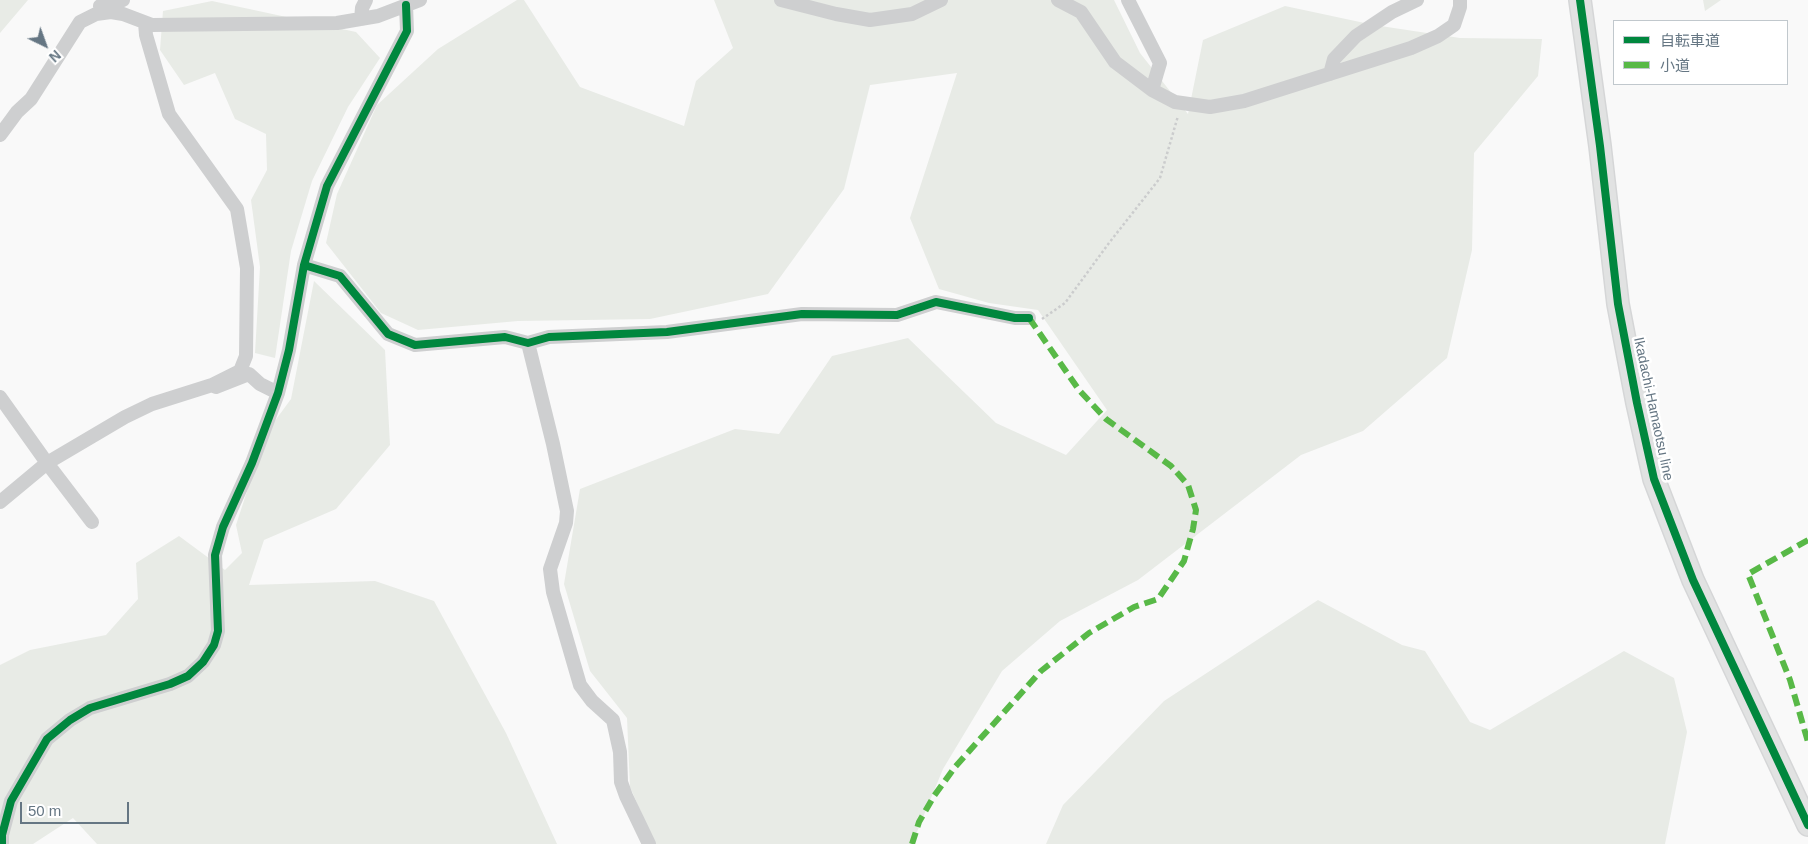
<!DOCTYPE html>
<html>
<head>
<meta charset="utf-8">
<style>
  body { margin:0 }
  #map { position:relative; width:1808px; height:844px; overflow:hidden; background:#f9f9f9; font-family:Helvetica,"Noto Sans JP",sans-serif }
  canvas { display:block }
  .legend { position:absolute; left:1613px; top:20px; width:175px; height:65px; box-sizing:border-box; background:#fff; border:1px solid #c1c8cd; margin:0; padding:6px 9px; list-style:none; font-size:15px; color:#657683 }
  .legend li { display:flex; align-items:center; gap:10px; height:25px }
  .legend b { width:25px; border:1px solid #c1c8cd }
  .north { position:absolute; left:20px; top:20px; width:50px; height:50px; -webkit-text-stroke:4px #fff; paint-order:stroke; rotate:138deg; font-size:14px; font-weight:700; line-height:20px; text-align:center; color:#657683 }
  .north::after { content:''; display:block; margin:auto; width:18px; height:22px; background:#657683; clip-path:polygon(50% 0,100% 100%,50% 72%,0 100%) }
  .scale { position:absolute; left:20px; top:802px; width:109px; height:22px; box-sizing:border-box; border:2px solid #657683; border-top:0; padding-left:6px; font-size:15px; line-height:18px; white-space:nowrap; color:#657683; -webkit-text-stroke:4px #fff; paint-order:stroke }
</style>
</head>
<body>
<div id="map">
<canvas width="1808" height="844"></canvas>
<ul class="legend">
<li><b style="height:6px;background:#00873e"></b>自転車道</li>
<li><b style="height:6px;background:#58b947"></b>小道</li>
</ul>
<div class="north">N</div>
<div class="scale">50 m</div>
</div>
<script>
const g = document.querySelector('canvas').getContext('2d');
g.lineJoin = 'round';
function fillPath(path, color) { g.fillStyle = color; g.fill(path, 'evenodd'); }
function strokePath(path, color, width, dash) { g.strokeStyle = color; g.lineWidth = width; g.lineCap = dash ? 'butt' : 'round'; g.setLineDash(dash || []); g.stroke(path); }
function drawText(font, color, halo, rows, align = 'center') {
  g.font = font + ' Helvetica,sans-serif'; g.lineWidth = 5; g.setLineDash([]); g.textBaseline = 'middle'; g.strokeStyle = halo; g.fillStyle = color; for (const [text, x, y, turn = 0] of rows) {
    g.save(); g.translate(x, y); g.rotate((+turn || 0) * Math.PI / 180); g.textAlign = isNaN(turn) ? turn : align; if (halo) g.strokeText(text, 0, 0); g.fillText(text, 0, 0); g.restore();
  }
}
fillPath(new Path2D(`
  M 0,0 L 28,0 L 0,33 Z
  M 517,0 L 524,0 L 580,87 L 684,126 L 696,81 L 733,48 L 714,0 L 1114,0 L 1140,53 L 1188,114 L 1203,40 L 1285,6 L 1374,25 L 1460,38 L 1542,39 L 1538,76 L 1474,153 L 1472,250 L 1447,358 L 1363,431 L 1301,455 L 1138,580 L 1060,621 L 1002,671 L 943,769 L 912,844 L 655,844 L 630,787 L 627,718 L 590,671 L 564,584 L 580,489 L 735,429 L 779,434 L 832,356 L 908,338 L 996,423 L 1066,455 L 1107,410 L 1038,310 L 989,303 L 939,289 L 910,218 L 957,73 L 870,85 L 844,189 L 768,294 L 650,319 L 518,321 L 418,330 L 381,313 L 326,243 L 337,194 L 377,105 L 438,49 Z
  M 1703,0 L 1721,0 L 1705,11 Z
  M 212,1 L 356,32 L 380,58 L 348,107 L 312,181 L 291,251 L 275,358 L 255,353 L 260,267 L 251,200 L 267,170 L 266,134 L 235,119 L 215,73 L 184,85 L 160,50 L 163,11 Z
  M 314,281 L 385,350 L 390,445 L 336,509 L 264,540 L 249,585 L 375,581 L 434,601 L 506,733 L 557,844 L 97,844 L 73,818 L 33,844 L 0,844 L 0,665 L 30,650 L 106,635 L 138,599 L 136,563 L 179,536 L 225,570 L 242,553 L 236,525 L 266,433 L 291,399 Z
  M 1318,600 L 1402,645 L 1425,651 L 1470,722 L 1490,730 L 1624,651 L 1674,678 L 1687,732 L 1665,844 L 1046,844 L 1063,805 L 1164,701 Z`), '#e8ebe6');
const primary = new Path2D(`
  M 1580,0 L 1600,146 L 1618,304 L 1637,403 L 1654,479 L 1693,580 L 1808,825`);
strokePath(primary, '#d5d6d7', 24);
strokePath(new Path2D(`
  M 1042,319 L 1065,303 L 1109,243 L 1160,178 L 1178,116`), '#cbcccd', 2.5, [2.5, 2.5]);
strokePath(new Path2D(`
  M 781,0 L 836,14 L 870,20 L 912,14 L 941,0
  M 1058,0 L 1081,12 L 1115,62 L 1152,90 L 1175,102 L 1210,107 L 1244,101 L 1411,48 L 1438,36 L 1454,25 L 1460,7 L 1460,0
  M 1128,0 L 1160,63 L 1152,90
  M 100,6 L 115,3 L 123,0
  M 361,19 L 362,8 L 366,0
  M 145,23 L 146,35 L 169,114 L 237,209 L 247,268 L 246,356 L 240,371 L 212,385
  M 1330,74 L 1334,59 L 1356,36 L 1392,12 L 1417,0
  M 0,135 L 17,112 L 31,99 L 80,22 L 96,14 L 111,12 L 123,14 L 152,25 L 337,23 L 378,16 L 420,0
  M 304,265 L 340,276 L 388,334 L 415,345 L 505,337 L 528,343 L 549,337 L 667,332 L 802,314 L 897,315 L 936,302 L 1015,318 L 1029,318
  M 528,343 L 553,444 L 567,511 L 566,523 L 550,569 L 553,592 L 580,685 L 592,701 L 613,720 L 620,752 L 621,782 L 626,796 L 649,844
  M 0,397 L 47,463 L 92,522
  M 0,502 L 47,463 L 125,417 L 152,404 L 212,385 L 216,387 L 249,374 L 260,384 L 278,393
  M 2,844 L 2,835 L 11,801 L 47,739 L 70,720 L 90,708 L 170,684 L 188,676 L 203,662 L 214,645 L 218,631 L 215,555 L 223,527 L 252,463 L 278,393 L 289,350 L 304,265 L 327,186 L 407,31 L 406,5`), '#cecfd0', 14);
strokePath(primary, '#e1e2e2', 21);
strokePath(new Path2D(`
  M 1808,540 L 1748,574 L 1790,680 L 1808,742
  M 912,844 L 919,822 L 934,796 L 955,767 L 1041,671 L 1089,633 L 1134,607 L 1158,599 L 1184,561 L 1193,529 L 1196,510 L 1188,485 L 1171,466 L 1106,419 L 1079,390 L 1029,318`), '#58b947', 6, [12, 6]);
strokePath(new Path2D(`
  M 1580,0 L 1600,146 L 1618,304 L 1637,403 L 1654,479 L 1693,580 L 1808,825
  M 304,265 L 340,276 L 388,334 L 415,345 L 505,337 L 528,343 L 549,337 L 667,332 L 802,314 L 897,315 L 936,302 L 1015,318 L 1029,318
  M 2,844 L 2,835 L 11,801 L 47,739 L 70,720 L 90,708 L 170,684 L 188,676 L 203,662 L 214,645 L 218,631 L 215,555 L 223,527 L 252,463 L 278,393 L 289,350 L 304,265 L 327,186 L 407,31 L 406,5`), '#00873e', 8);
drawText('14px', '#657683', '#fff', [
  ["Ikadachi-Hamaotsu line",1653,409,78]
]);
</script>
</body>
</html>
